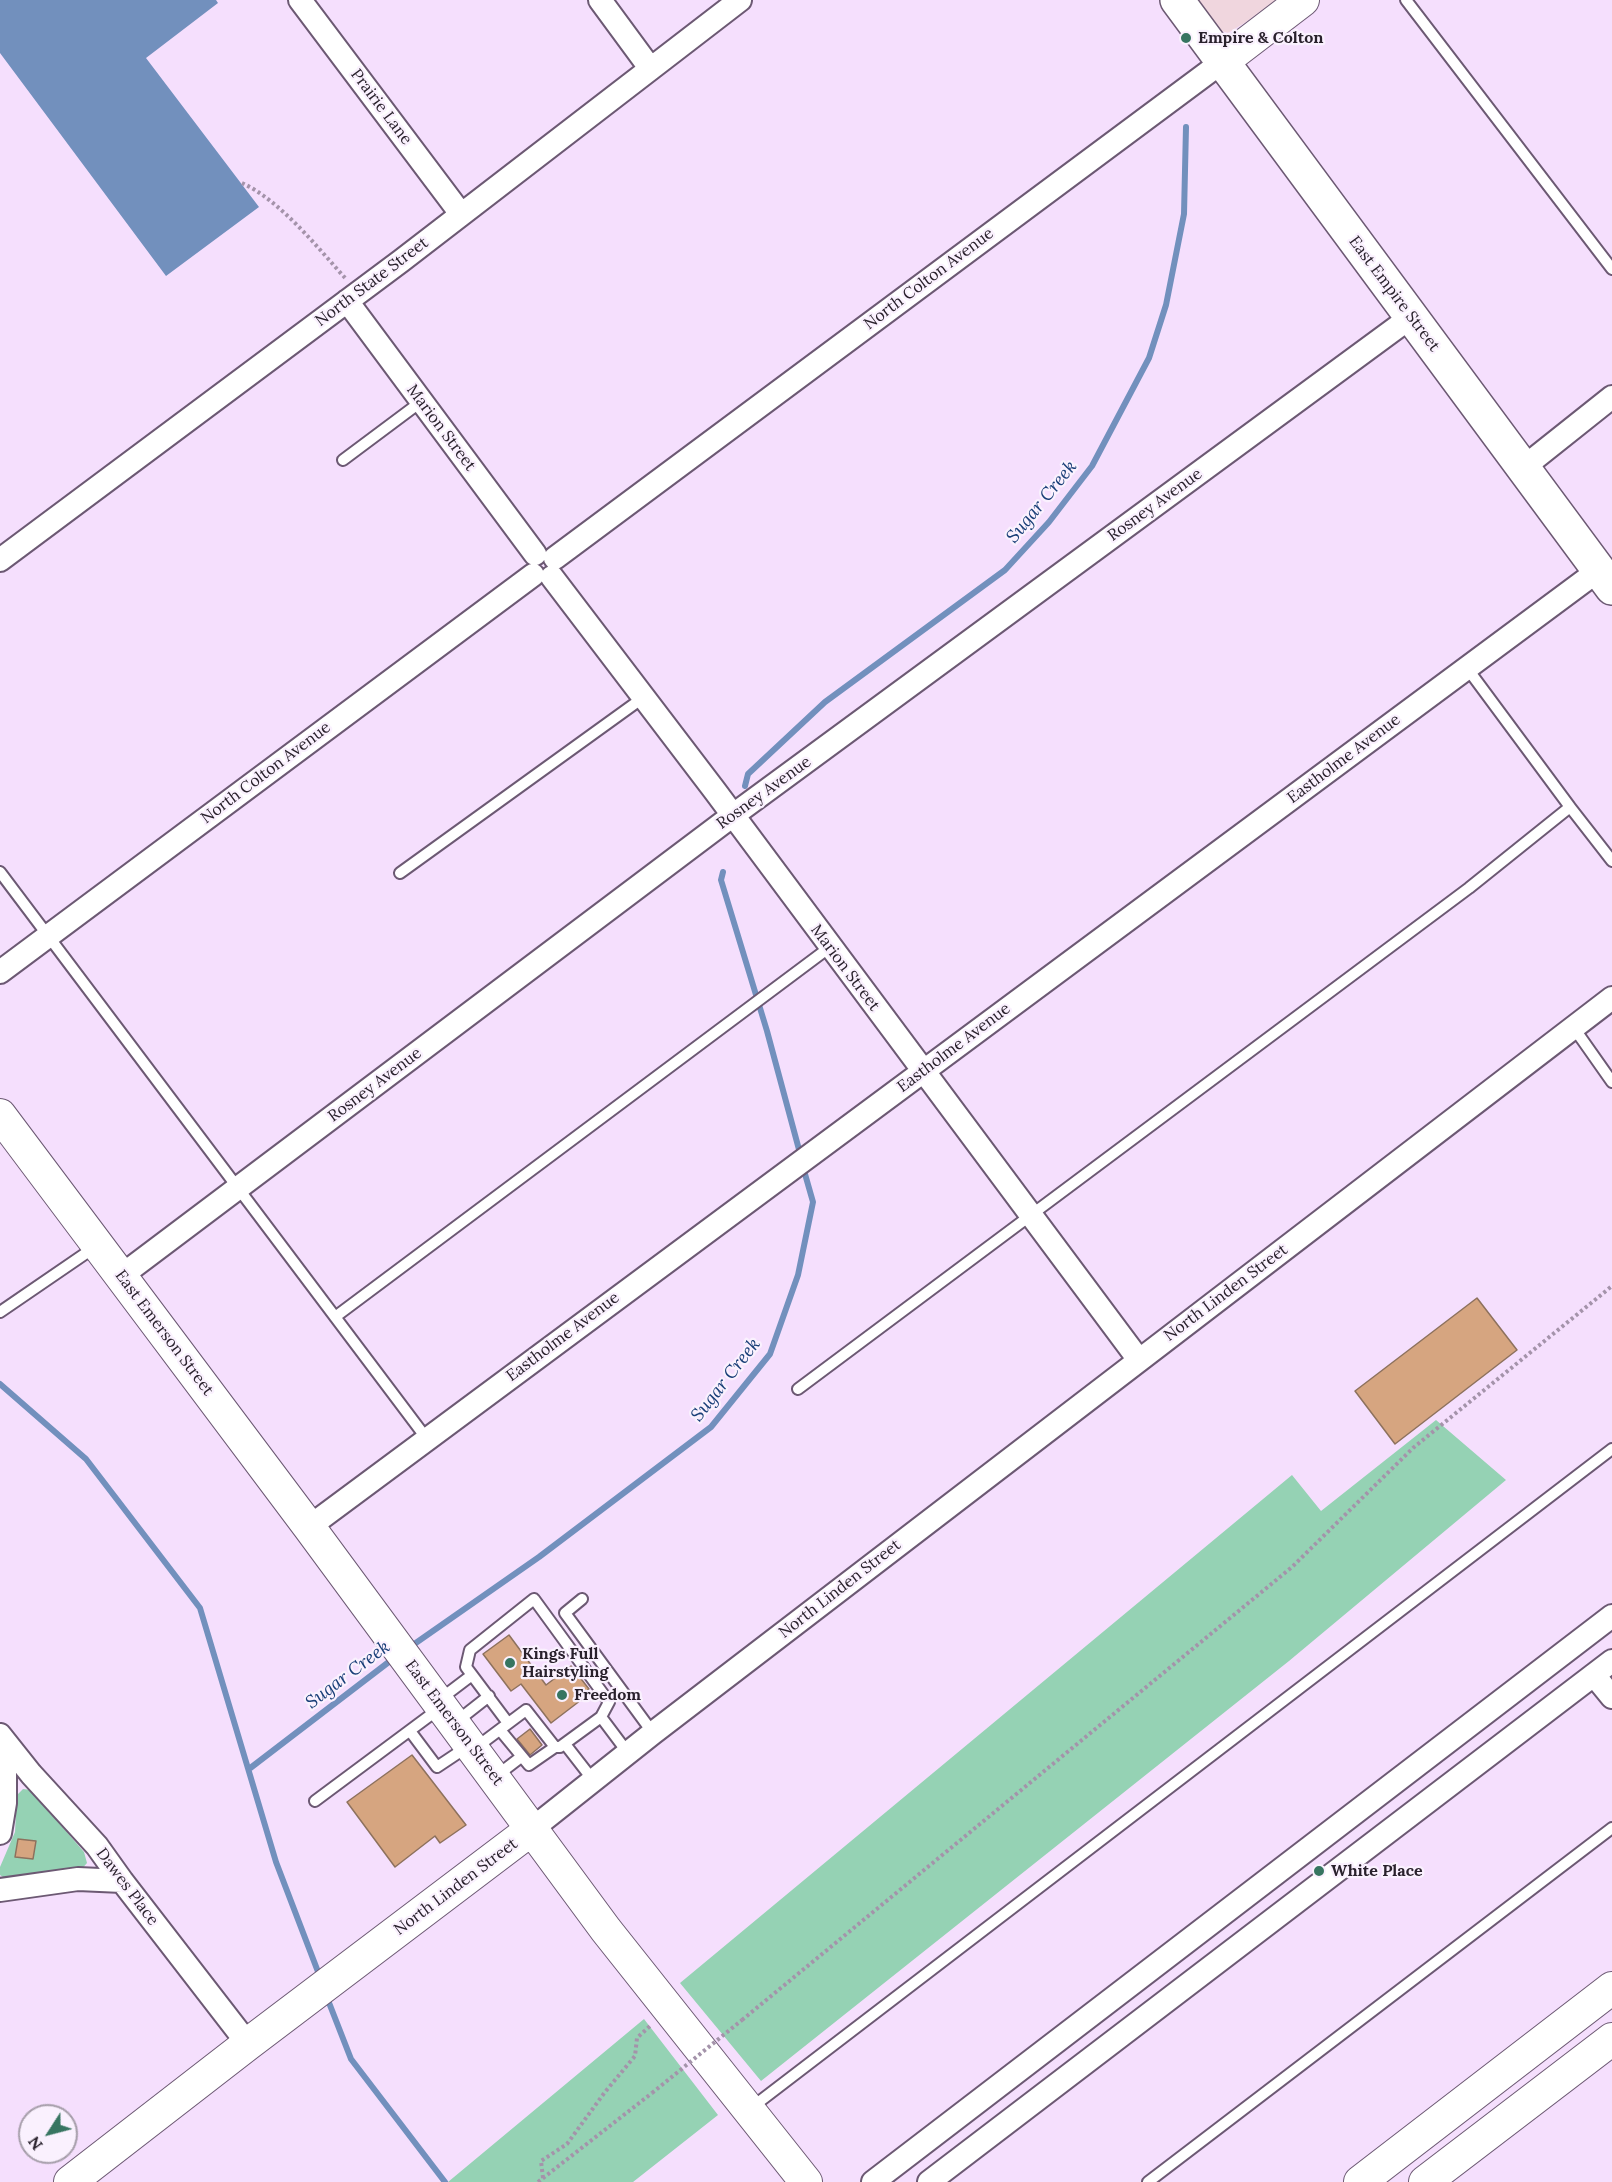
<!DOCTYPE html>
<html>
<head>
<meta charset="utf-8">
<style>
  body { margin:0 }
  #map { position:relative; width:1612px; height:2182px; overflow:hidden; background:#f5dffd; font-family:Lora,serif }
  canvas { display:block }
  .north { position:absolute; left:18px; top:2104px; width:60px; height:60px; box-sizing:border-box; background:#faf1fe; border:2px solid #a69eaa; border-radius:50%; rotate:234deg; font-size:16px; font-weight:700; line-height:24px; text-align:center; color:#29212c }
  .north::after { content:''; display:block; margin:auto; width:21px; height:27px; background:#377561; clip-path:polygon(50% 0,100% 100%,50% 72%,0 100%) }
</style>
</head>
<body>
<div id="map">
<canvas width="1612" height="2182"></canvas>
<div class="north">N</div>
</div>
<script>
const g = document.querySelector('canvas').getContext('2d');
g.lineJoin = 'round';
function fillPath(path, color) { g.fillStyle = color; g.fill(path, 'evenodd'); }
function strokePath(path, color, width, dash) { g.strokeStyle = color; g.lineWidth = width; g.lineCap = dash ? 'butt' : 'round'; g.setLineDash(dash || []); g.stroke(path); }
function drawText(font, color, halo, rows, align = 'center') {
  g.font = font + ' Lora,serif'; g.lineWidth = 4.5; g.setLineDash([]); g.textBaseline = 'middle'; g.strokeStyle = halo; g.fillStyle = color; for (const [text, x, y, turn = 0] of rows) {
    g.save(); g.translate(x, y); g.rotate((+turn || 0) * Math.PI / 180); g.textAlign = isNaN(turn) ? turn : align; if (halo) g.strokeText(text, 0, 0); g.fillText(text, 0, 0); g.restore();
  }
}
fillPath(new Path2D(`
  M 1195,0 L 1276,0 L 1246,22 L 1228,33 L 1216,29 Z`), '#f0d6de');
fillPath(new Path2D(`
  M 1436,1420 L 1506,1480 L 1289,1661 L 761,2081 L 680,1983 L 1292,1475 L 1321,1511 Z
  M 23,1789 L 31,1790 L 35,1795 L 84,1852 L 87,1863 L 80,1871 L 41,1873 L 6,1879 L 0,1875 L 0,1867 L 15,1832 L 17,1795 Z
  M 644,2019 L 718,2115 L 633,2182 L 448,2182 Z`), '#95d2b4');
fillPath(new Path2D(`
  M 0,0 L 216,0 L 218,3 L 146,58 L 259,207 L 166,276 L 0,53 Z`), '#7290bd');
strokePath(new Path2D(`
  M 745,786 L 748,774 L 825,702 L 1005,570 L 1049,522 L 1092,466 L 1149,358 L 1166,305 L 1184,214 L 1186,127
  M 723,872 L 721,880 L 767,1031 L 801,1157
  M 0,1384 L 86,1459 L 200,1608 L 276,1862 L 320,1977
  M 410,1647 L 539,1557 L 711,1427 L 770,1354 L 798,1275 L 813,1202 L 803,1167
  M 249,1769 L 394,1658
  M 326,1995 L 351,2059 L 445,2182`), '#7290bd', 6);
const building = new Path2D(`
  M 1477,1298 L 1517,1350 L 1395,1444 L 1355,1391 Z
  M 509,1635 L 546,1685 L 571,1666 L 589,1689 L 582,1694 L 585,1697 L 551,1723 L 521,1684 L 511,1691 L 483,1654 Z
  M 530,1729 L 542,1745 L 530,1755 L 517,1739 Z
  M 412,1755 L 466,1825 L 440,1843 L 435,1836 L 395,1867 L 347,1802 Z
  M 18,1839 L 36,1841 L 33,1859 L 15,1857 Z`);
fillPath(building, '#d6a580');
strokePath(building, '#8d715d', 1.5);
const lane = new Path2D(`
  M 1406,0 L 1612,269
  M 343,460 L 422,401
  M 1467,668 L 1570,807 L 1612,861
  M 0,872 L 427,1439
  M 400,873 L 644,697
  M 1574,1028 L 1612,1082
  M 0,1312 L 95,1247
  M 335,1317 L 830,947
  M 798,1389 L 1469,888 L 1570,807
  M 582,1599 L 565,1613 L 653,1733
  M 439,1700 L 472,1675
  M 456,1722 L 489,1696
  M 508,1723 L 466,1667 L 470,1650 L 534,1599 L 609,1702 L 601,1717
  M 500,1730 L 529,1765 L 555,1747
  M 410,1731 L 437,1767 L 467,1747
  M 565,1744 L 593,1780
  M 474,1749 L 526,1710 L 555,1747 L 560,1747 L 601,1717 L 628,1753
  M 495,1777 L 521,1757
  M 315,1801 L 440,1708
  M 751,2108 L 1612,1449
  M 1148,2182 L 1612,1828`);
const street = new Path2D(`
  M 300,0 L 461,214
  M 600,0 L 650,68
  M 347,301 L 535,554
  M 1524,467 L 1612,397
  M 555,558 L 1222,62
  M 0,560 L 401,261 L 740,0
  M 552,577 L 715,791 L 1139,1360
  M 0,972 L 533,575
  M 121,1276 L 732,816 L 1411,317
  M 309,1527 L 1599,570
  M 1594,1675 L 1612,1697
  M 0,1735 L 31,1774 L 97,1846 L 122,1881 L 248,2044
  M 532,1829 L 653,1733 L 1612,998
  M 0,1833 L 5,1803 L 5,1742
  M 0,1890 L 78,1879 L 122,1881
  M 873,2182 L 1612,1616
  M 929,2182 L 1612,1661`);
const secondary = new Path2D(`
  M 1222,62 L 1303,0
  M 0,1115 L 309,1527 L 606,1930 L 806,2182
  M 70,2182 L 248,2044 L 532,1829
  M 1360,2182 L 1612,1988
  M 1425,2182 L 1612,2039`);
const primary = new Path2D(`
  M 1177,0 L 1612,588`);
strokePath(lane, '#6c5973', 14);
strokePath(street, '#6c5973', 26);
strokePath(secondary, '#6c5973', 34);
strokePath(primary, '#6c5973', 36);
strokePath(new Path2D(`
  M 242,183 C 281,201 317,247 346,279
  M 742,2020 L 1292,1567 L 1413,1448 L 1612,1286
  M 543,2178 L 541,2161 L 567,2144 L 605,2092 L 635,2056 L 637,2038 L 651,2025
  M 538,2182 L 652,2093`), '#a493aa', 4, [3, 3]);
strokePath(lane, '#fff', 10);
strokePath(street, '#fff', 22);
strokePath(secondary, '#fff', 32);
strokePath(primary, '#fff', 33);
strokePath(new Path2D(`
  M 652,2093 L 742,2020`), '#a493aa', 4, [3, 3]);
for (const [x, y, r, color] of [
  [1186,38,6,"#377561"],
  [510,1663,6,"#377561"],
  [562,1695,6,"#377561"],
  [1319,1871,6,"#377561"]
]) { const dot = new Path2D(); dot.arc(x, y, r, 0, 2 * Math.PI); g.fillStyle = color; g.fill(dot); strokePath(dot, '#faf1fe', 2); }
drawText('bold 16px', '#29212c', '#faf1fe', [
  ["Empire & Colton",1198,38],
  ["Kings Full",522,1654],
  ["Hairstyling",522,1672],
  ["Freedom",574,1695],
  ["White Place",1331,1871]
], 'left');
drawText('16px', '#29212c', '#faf1fe', [
  ["Prairie Lane",381,107,53],
  ["North Colton Avenue",929,279,-37],
  ["North State Street",372,282,-37],
  ["East Empire Street",1394,294,53],
  ["Marion Street",441,428,53],
  ["Rosney Avenue",1155,505,-36],
  ["Eastholme Avenue",1344,759,-37],
  ["North Colton Avenue",266,773,-37],
  ["Rosney Avenue",764,793,-36],
  ["Marion Street",845,968,53],
  ["Eastholme Avenue",954,1048,-37],
  ["Rosney Avenue",375,1085,-37],
  ["North Linden Street",1226,1293,-37],
  ["East Emerson Street",164,1333,53],
  ["Eastholme Avenue",563,1337,-37],
  ["North Linden Street",840,1589,-38],
  ["East Emerson Street",454,1723,53],
  ["Dawes Place",127,1887,53],
  ["North Linden Street",456,1887,-37]
]);
drawText('italic 18px', '#183e77', '#faf1fe', [
  ["Sugar Creek",1042,502,-51],
  ["Sugar Creek",726,1380,-52],
  ["Sugar Creek",348,1675,-37]
]);
</script>
</body>
</html>
